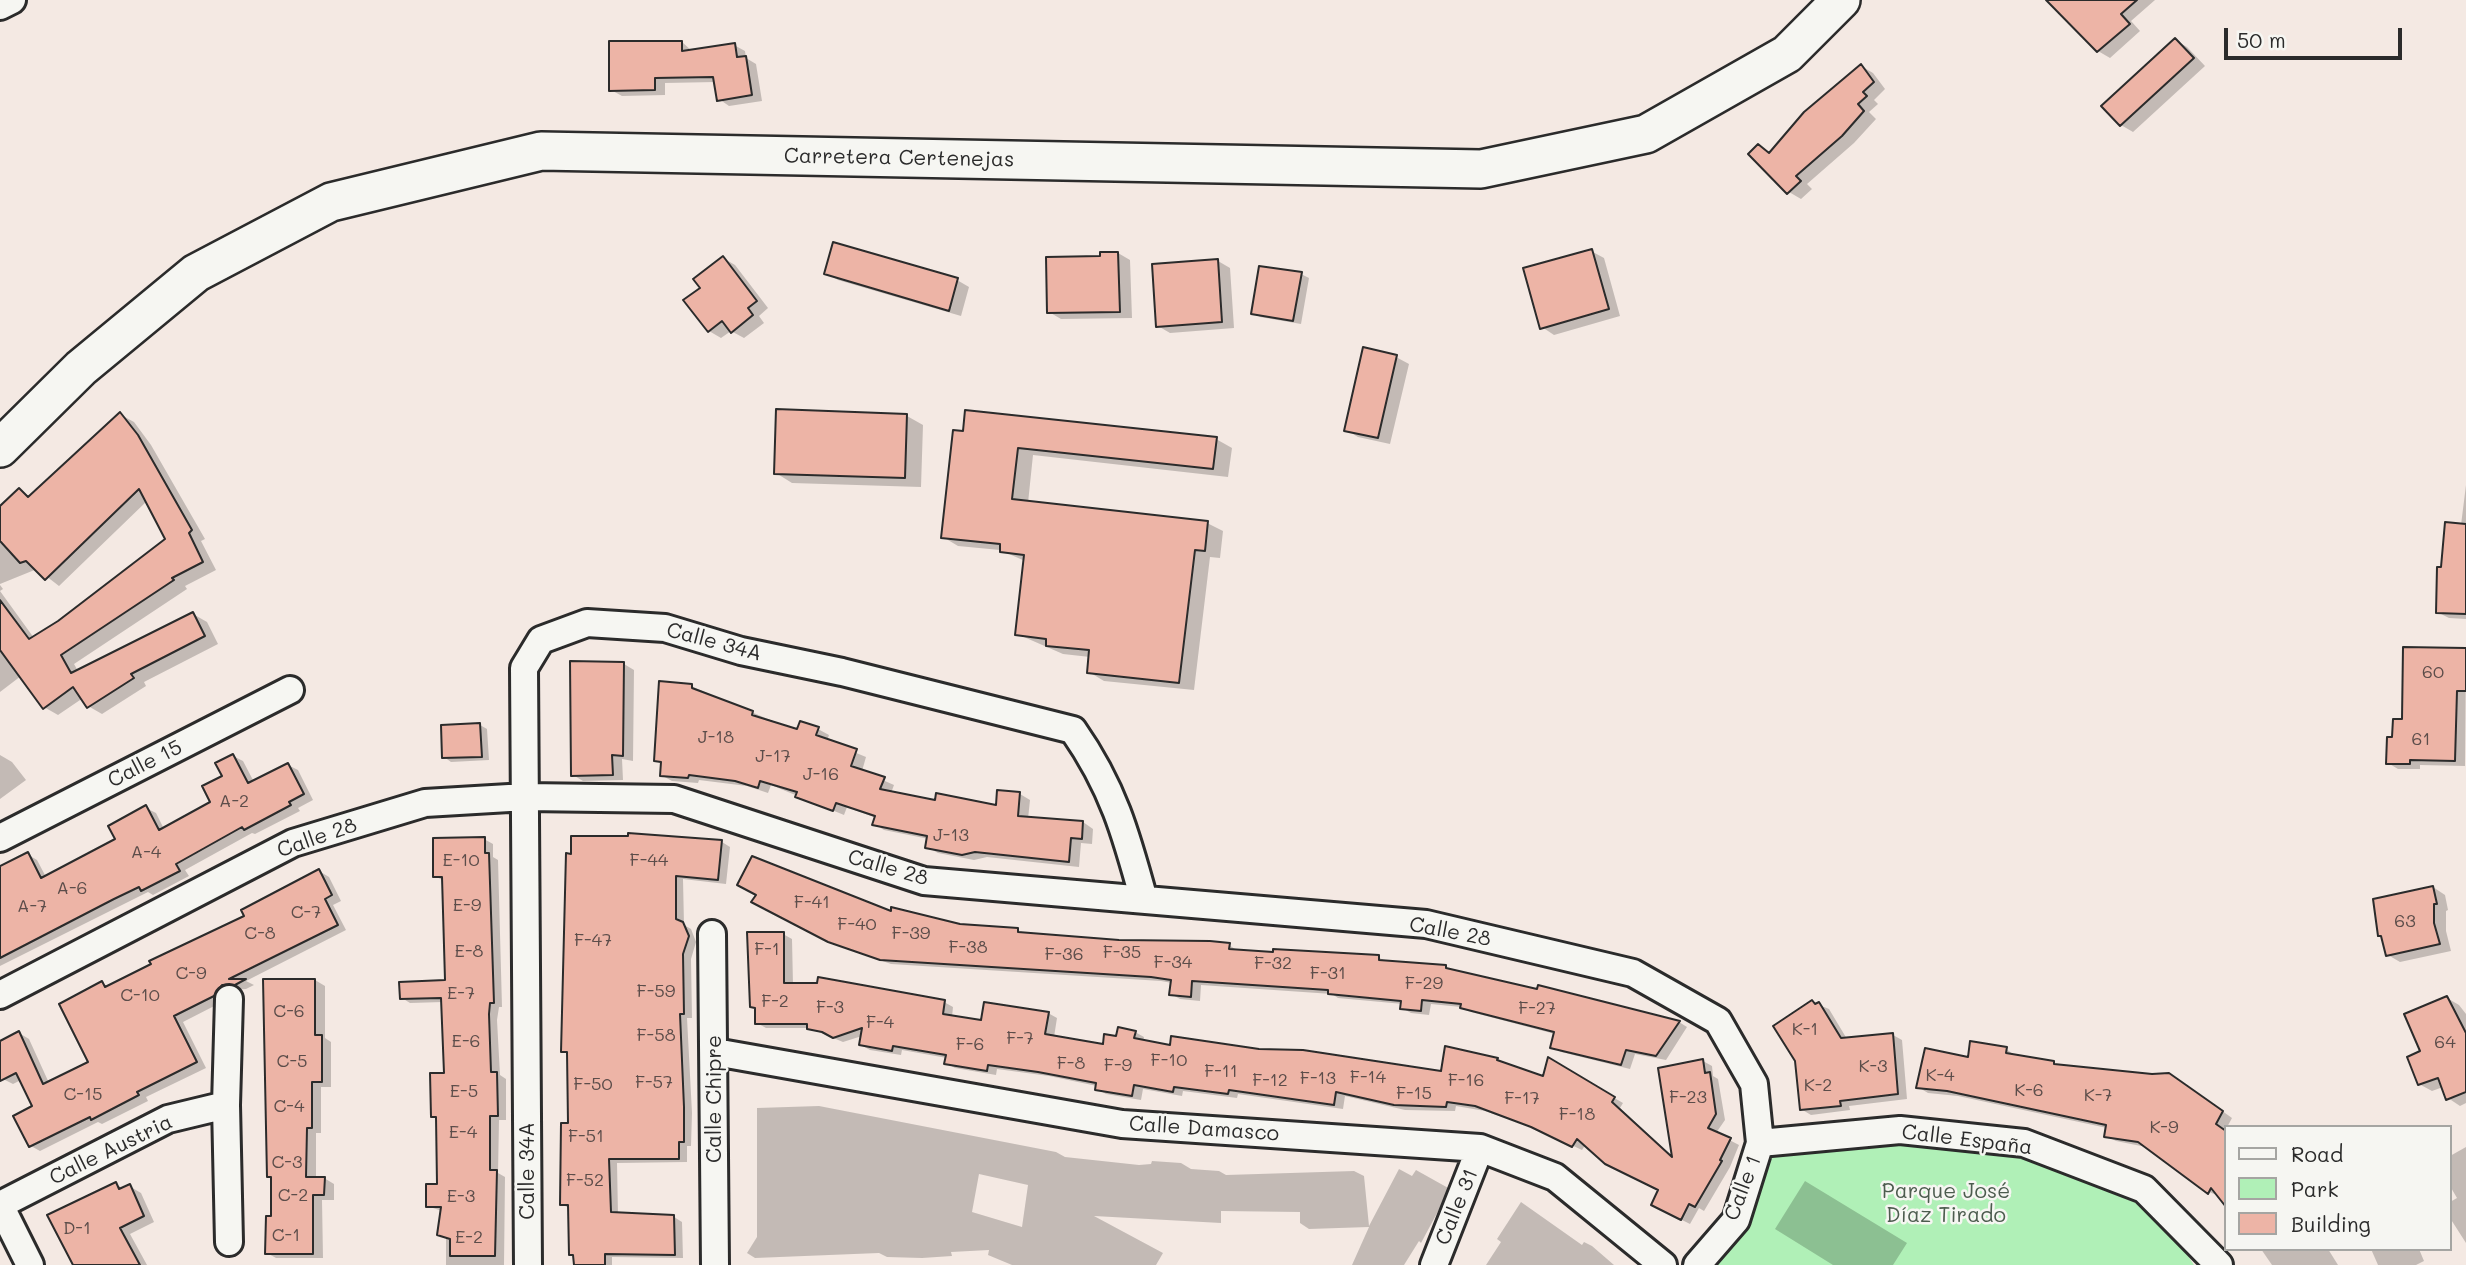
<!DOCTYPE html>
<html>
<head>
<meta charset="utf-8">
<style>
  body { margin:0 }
  #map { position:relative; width:2466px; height:1265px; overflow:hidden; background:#f4e9e3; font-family:Mali,sans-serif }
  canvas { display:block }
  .legend { position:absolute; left:2224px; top:1125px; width:228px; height:126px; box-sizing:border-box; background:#f6f6f2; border:2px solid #a5a5a2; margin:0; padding:9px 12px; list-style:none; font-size:21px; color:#2b2b2b }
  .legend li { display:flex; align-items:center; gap:14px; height:35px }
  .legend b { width:35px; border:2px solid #a5a5a2 }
  .scale { position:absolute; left:2224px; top:28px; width:178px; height:32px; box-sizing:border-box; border:4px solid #2b2b2b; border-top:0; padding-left:9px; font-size:21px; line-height:24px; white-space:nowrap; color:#2b2b2b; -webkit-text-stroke:5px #f6f6f2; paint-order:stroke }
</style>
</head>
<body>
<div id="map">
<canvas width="2466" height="1265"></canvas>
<ul class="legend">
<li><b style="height:9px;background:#f6f6f2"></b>Road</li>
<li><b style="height:19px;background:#b0f0b7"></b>Park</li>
<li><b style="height:19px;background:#edb4a6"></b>Building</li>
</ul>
<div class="scale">50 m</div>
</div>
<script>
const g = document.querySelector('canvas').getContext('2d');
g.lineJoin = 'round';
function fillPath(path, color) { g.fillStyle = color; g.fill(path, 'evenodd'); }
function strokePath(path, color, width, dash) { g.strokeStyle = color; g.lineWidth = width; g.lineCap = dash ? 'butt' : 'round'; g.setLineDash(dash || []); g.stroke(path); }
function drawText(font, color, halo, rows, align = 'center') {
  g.font = font + ' Mali,sans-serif'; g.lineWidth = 5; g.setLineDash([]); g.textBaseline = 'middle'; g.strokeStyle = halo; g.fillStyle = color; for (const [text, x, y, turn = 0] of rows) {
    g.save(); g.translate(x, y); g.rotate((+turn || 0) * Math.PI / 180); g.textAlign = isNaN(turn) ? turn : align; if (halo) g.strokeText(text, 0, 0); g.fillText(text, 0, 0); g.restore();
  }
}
fillPath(new Path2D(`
  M 1760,1143 L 2024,1143 L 2144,1189 L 2194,1265 L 1699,1265 Z`), '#b0f0b7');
fillPath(new Path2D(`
  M 2048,0 L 2155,0 L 2131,21 L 2140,31 L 2110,58 L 2098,51 Z
  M 2175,40 L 2187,47 L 2205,66 L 2133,132 L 2121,125 Z
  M 682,42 L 692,51 L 734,45 L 745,51 L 746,58 L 756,64 L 762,101 L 729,106 L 719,99 L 716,82 L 665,83 L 665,95 L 622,96 L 611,90 Z
  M 1861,66 L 1873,73 L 1885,89 L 1874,100 L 1878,104 L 1869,112 L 1876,119 L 1854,143 L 1807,184 L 1812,189 L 1801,199 L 1789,192 L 1759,146 L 1771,153 Z
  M 1591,251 L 1604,258 L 1620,316 L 1554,335 L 1542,327 Z
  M 1118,253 L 1130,260 L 1132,318 L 1061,319 L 1049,312 L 1102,258 Z
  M 723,258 L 735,265 L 768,308 L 759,316 L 764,323 L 744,338 L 731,331 L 721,338 L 709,331 L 702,288 Z
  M 1218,261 L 1230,268 L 1234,328 L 1170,333 L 1158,326 Z
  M 826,273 L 957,280 L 969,287 L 961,316 L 838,280 Z
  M 1301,274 L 1309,278 L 1301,324 L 1260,317 L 1253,313 Z
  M 1396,357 L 1409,364 L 1390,444 L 1358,437 L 1346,430 Z
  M 121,415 L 134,422 L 151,445 L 205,539 L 201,541 L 216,570 L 185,586 L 187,589 L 74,664 L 78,671 L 193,614 L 207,622 L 218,644 L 144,682 L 146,686 L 102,714 L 88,706 L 83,698 L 58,715 L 44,707 L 21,676 L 0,692 L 0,585 L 3,589 L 0,591 L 34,638 L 168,539 L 147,501 L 59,586 L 37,569 L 0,584 L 0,508 L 19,490 L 30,497 Z
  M 907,416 L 923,425 L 921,487 L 792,483 L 776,473 Z
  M 955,432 L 1216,439 L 1232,448 L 1228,477 L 1033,455 L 1028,503 L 1207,523 L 1223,531 L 1220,558 L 1210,557 L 1194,690 L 1104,681 L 1089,672 L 1090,657 L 1063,654 L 1017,634 L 1025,561 L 1000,550 L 958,546 L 943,537 Z
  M 2466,485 L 2466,619 L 2449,618 L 2437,612 L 2443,569 L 2461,525 Z
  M 2466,650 L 2465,766 L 2420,765 L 2420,769 L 2398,769 L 2388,763 L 2403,721 Z
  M 624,664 L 634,670 L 633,761 L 622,759 L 623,780 L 583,781 L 573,775 Z
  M 691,686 L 798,732 L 801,723 L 818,729 L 829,735 L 827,741 L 866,757 L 862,771 L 894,785 L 891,793 L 936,802 L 997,807 L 1020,794 L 1030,800 L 1028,819 L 1083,822 L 1093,829 L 1092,844 L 1081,843 L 1079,867 L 987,857 L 974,860 L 938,853 L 927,847 L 929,839 L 884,830 L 874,824 L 876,818 L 847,807 L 844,815 L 771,785 L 768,793 L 747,786 L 699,780 L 698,783 L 672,781 L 661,775 L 662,764 L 655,760 Z
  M 480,725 L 487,729 L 489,760 L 451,762 L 444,757 Z
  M 0,755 L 12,762 L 26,780 L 0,799 Z
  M 233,756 L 243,761 L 254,782 L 288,765 L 298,770 L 313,800 L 298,808 L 300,811 L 255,834 L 252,833 L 185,870 L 189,876 L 153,895 L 148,892 L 0,966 L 0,868 L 27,854 L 37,860 L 46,877 L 117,840 L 146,808 L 156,813 L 164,829 L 213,803 Z
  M 484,839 L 493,844 L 493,857 L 498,860 L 502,1007 L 499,1007 L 497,1020 L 500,1075 L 506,1079 L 506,1120 L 499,1120 L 498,1173 L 505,1177 L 504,1265 L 446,1265 L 446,1238 L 439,1234 L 442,1211 L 427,1206 L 438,1186 L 438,1119 L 433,1116 L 445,1074 L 443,1002 L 410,1003 L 402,998 L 447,981 L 444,881 L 435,876 Z
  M 722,842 L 730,847 L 726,884 L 683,879 L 684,925 L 691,929 L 696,942 L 691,959 L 692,1018 L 687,1018 L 692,1113 L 691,1146 L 687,1146 L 687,1162 L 617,1163 L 618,1214 L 674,1217 L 682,1222 L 683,1258 L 612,1257 L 612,1265 L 576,1265 L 575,1256 L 570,1254 L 570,1209 L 562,1204 L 570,1125 L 568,1054 L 563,1051 L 567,855 Z
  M 319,871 L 329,877 L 341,901 L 333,905 L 346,930 L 246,981 L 254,985 L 246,989 L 232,990 L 224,1001 L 183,1022 L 206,1068 L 146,1097 L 148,1101 L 102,1124 L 98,1122 L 40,1151 L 31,1146 L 34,1107 L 21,1080 L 13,1084 L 3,1079 L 0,1072 L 0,1043 L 19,1033 L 29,1039 L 49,1083 L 90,1063 L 102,983 L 109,987 L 246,917 Z
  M 2433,887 L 2445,895 L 2448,910 L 2446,911 L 2446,931 L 2451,951 L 2400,962 L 2388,955 Z
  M 762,906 L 892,913 L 959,926 L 1018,930 L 1026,934 L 1119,942 L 1229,945 L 1238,951 L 1378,957 L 1387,962 L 1446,967 L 1454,972 L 1538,991 L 1539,987 L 1679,1022 L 1687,1027 L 1666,1060 L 1635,1054 L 1630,1069 L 1561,1052 L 1552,1047 L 1555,1034 L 1471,1012 L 1461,1007 L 1431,1004 L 1429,1015 L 1411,1013 L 1402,1008 L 1403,1004 L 1338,998 L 1332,994 L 1201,985 L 1200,1001 L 1180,999 L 1171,994 L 1172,983 L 1161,981 L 891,964 L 839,946 Z
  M 783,934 L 792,939 L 793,985 L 944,1002 L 953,1007 L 952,1017 L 982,1022 L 1048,1013 L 1057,1018 L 1054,1037 L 1104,1046 L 1135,1032 L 1144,1037 L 1143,1042 L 1171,1047 L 1442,1073 L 1497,1059 L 1544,1078 L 1549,1060 L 1623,1103 L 1620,1108 L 1674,1158 L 1703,1061 L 1712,1066 L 1713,1076 L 1718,1079 L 1725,1120 L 1716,1133 L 1739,1145 L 1730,1167 L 1704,1211 L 1699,1208 L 1690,1224 L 1662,1210 L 1660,1190 L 1586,1144 L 1582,1150 L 1542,1131 L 1485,1111 L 1456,1106 L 1455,1111 L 1405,1110 L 1345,1096 L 1343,1109 L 1238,1094 L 1237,1098 L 1183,1091 L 1182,1096 L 1143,1089 L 1141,1100 L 1106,1094 L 1097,1089 L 1097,1086 L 1049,1076 L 997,1069 L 996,1075 L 955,1068 L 946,1063 L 947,1058 L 902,1050 L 901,1055 L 870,1050 L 861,1045 L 862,1036 L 843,1042 L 809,1028 L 766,1028 L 757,1023 L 756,1009 L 752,1006 Z
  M 315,980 L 325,986 L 325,1038 L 331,1042 L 331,1087 L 321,1087 L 321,1133 L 316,1133 L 316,1178 L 324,1178 L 334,1184 L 334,1200 L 322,1200 L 323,1258 L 276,1258 L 267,1253 L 273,1218 L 273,1179 L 269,1176 Z
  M 2447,998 L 2459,1005 L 2466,1014 L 2466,1103 L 2460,1106 L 2448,1098 L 2443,1087 L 2432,1091 L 2419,1084 L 2423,1052 Z
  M 1812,1002 L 1829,1009 L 1847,1039 L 1893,1035 L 1902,1040 L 1907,1099 L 1849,1106 L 1850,1110 L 1811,1115 L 1801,1109 Z
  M 2006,1049 L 2016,1056 L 2060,1066 L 2179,1080 L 2232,1118 L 2225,1131 L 2226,1204 L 2219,1196 L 2209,1192 L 2146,1147 L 2116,1141 L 2106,1136 L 2107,1128 L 1958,1096 L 1928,1093 L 1918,1087 L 1969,1059 Z
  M 819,1106 L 1056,1152 L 1065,1157 L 1139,1165 L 1151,1164 L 1152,1161 L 1181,1163 L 1191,1169 L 1219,1171 L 1226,1175 L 1354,1171 L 1364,1176 L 1369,1226 L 1399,1169 L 1412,1176 L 1416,1170 L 1450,1189 L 1421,1243 L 1419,1241 L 1404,1265 L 1352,1265 L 1369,1227 L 1309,1229 L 1300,1223 L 1300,1212 L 1221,1211 L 1221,1223 L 1094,1216 L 1163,1253 L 1156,1265 L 1012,1265 L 988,1255 L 989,1250 L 951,1252 L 952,1256 L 922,1258 L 887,1257 L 879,1253 L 755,1258 L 747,1253 L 757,1237 L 757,1108 ZM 979,1174 L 1028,1185 L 1022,1227 L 972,1212 Z
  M 2466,1147 L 2466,1243 L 2450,1218 L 2450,1202 L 2457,1198 L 2450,1186 L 2450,1156 Z
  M 1805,1181 L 1907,1243 L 1893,1265 L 1833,1265 L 1775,1229 Z
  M 116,1184 L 124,1189 L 129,1186 L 141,1193 L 154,1222 L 130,1234 L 147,1265 L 76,1265 Z
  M 1521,1202 L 1582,1245 L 1584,1242 L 1592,1246 L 1614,1265 L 1486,1265 L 1501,1242 L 1497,1239 Z
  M 2261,1249 L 2328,1249 L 2338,1265 L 2272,1265 Z
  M 2371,1249 L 2419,1249 L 2424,1261 L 2416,1265 L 2378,1265 Z`), '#0003');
const building = new Path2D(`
  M 2046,0 L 2137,0 L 2121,14 L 2130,24 L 2097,52 Z
  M 2175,38 L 2194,58 L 2120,126 L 2101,106 Z
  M 609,41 L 682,41 L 682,51 L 735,43 L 737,57 L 746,56 L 752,95 L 717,101 L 713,77 L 655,78 L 655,90 L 609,91 Z
  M 1861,64 L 1874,82 L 1863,92 L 1867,96 L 1858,104 L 1864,111 L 1842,136 L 1796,176 L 1801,181 L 1787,194 L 1748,154 L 1758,144 L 1769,153 L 1804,112 Z
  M 833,242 L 958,278 L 949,311 L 824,274 Z
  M 1592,249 L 1609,309 L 1540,329 L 1523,268 Z
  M 1100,252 L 1118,252 L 1120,312 L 1047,313 L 1046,257 L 1100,256 Z
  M 723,256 L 757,301 L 748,308 L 753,315 L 731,333 L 722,321 L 708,332 L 683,300 L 700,288 L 693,279 Z
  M 1218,259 L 1222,322 L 1156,327 L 1152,264 Z
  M 1259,266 L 1302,272 L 1293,321 L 1251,314 Z
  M 1363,347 L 1397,355 L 1378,438 L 1344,431 Z
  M 776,409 L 907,414 L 905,478 L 774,474 Z
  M 965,410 L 1217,437 L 1213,469 L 1018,448 L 1012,499 L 1208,521 L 1205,551 L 1195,550 L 1179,683 L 1087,673 L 1089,650 L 1046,646 L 1046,639 L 1015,635 L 1024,555 L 1000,552 L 1000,544 L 941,538 L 953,430 L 963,431 Z
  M 120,412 L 138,435 L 192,530 L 189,533 L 203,562 L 172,578 L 174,580 L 61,655 L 71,673 L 193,612 L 205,636 L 131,674 L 134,678 L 87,708 L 73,687 L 43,709 L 0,650 L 0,600 L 29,639 L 58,621 L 165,539 L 139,489 L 45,580 L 26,561 L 20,563 L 0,541 L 0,506 L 19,488 L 28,497 Z
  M 2445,522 L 2466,524 L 2466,614 L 2436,613 L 2437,567 L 2441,567 Z
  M 2403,647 L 2466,648 L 2466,691 L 2457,691 L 2455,761 L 2410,760 L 2410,764 L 2386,764 L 2387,737 L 2392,737 L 2393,719 L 2402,719 Z
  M 570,661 L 624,662 L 623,756 L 612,755 L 613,775 L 571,776 Z
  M 659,681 L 692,684 L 692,688 L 753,711 L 752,715 L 797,729 L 800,721 L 819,727 L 816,735 L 857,749 L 851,766 L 885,777 L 880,789 L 935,800 L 936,793 L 996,805 L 997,790 L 1020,792 L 1018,816 L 1083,821 L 1082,839 L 1071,838 L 1069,862 L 975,852 L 962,855 L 925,848 L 927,836 L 872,825 L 875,816 L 836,803 L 833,811 L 795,797 L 797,792 L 760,781 L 758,788 L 735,781 L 689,775 L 688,778 L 660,776 L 661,762 L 654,761 Z
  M 480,723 L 482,757 L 442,758 L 441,725 Z
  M 233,754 L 248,783 L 288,763 L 304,794 L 289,802 L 291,805 L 244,830 L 242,827 L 176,864 L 180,871 L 141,891 L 139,887 L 114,899 L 0,958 L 0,866 L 28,852 L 41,878 L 115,839 L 108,826 L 146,805 L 159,830 L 210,802 L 202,786 L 222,776 L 215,763 Z
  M 628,833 L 722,840 L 718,880 L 676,876 L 676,919 L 683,922 L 689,936 L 683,954 L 684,1014 L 680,1014 L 684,1107 L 684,1142 L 679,1142 L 679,1159 L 609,1159 L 611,1212 L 674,1215 L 675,1255 L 605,1254 L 605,1265 L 574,1265 L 573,1255 L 569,1255 L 568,1205 L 560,1205 L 561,1123 L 568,1123 L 567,1052 L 561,1052 L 566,853 L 571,854 L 571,836 L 628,836 Z
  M 485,837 L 485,853 L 489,853 L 494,1003 L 490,1003 L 489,1014 L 491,1072 L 497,1072 L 498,1116 L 490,1116 L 490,1170 L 497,1170 L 495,1256 L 450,1256 L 450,1239 L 437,1235 L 441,1207 L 426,1207 L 426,1184 L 437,1184 L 436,1117 L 431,1117 L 430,1073 L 444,1073 L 441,998 L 400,999 L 399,982 L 445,980 L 442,877 L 433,877 L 433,838 Z
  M 752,856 L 891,911 L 891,907 L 960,924 L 1018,928 L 1018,932 L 1119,940 L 1210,941 L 1230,943 L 1229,949 L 1273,952 L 1273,949 L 1379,955 L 1379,960 L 1446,965 L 1446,968 L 1537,989 L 1538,985 L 1680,1021 L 1656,1056 L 1626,1050 L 1621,1065 L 1550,1048 L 1554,1032 L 1460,1008 L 1461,1004 L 1422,1000 L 1421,1011 L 1400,1009 L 1401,1001 L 1328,994 L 1328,990 L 1192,981 L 1191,997 L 1169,995 L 1171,980 L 1151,977 L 880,960 L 828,942 L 751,902 L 756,895 L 737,885 Z
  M 319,869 L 332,895 L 325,899 L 338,925 L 229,979 L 246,979 L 235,985 L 222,985 L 214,996 L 174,1016 L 197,1062 L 137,1092 L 139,1095 L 91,1120 L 90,1117 L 29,1147 L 13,1116 L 32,1106 L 16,1073 L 0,1081 L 0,1041 L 19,1031 L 43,1084 L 88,1062 L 59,1004 L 102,981 L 105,987 L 151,964 L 149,961 L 244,916 L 241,910 Z
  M 2433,886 L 2437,904 L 2434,904 L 2434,923 L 2440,944 L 2386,956 L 2381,936 L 2378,936 L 2373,899 Z
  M 747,932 L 784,932 L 784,983 L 817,983 L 818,977 L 945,1000 L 943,1014 L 981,1020 L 984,1002 L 1049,1012 L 1045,1034 L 1103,1044 L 1104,1034 L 1116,1036 L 1118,1027 L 1136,1031 L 1134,1038 L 1170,1045 L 1171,1036 L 1259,1049 L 1303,1050 L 1441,1071 L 1445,1046 L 1498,1058 L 1497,1060 L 1543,1076 L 1548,1057 L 1615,1097 L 1612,1102 L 1672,1157 L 1658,1068 L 1703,1059 L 1705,1073 L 1710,1072 L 1716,1114 L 1708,1128 L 1731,1138 L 1720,1160 L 1722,1161 L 1695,1207 L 1689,1204 L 1681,1220 L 1651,1205 L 1658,1190 L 1605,1164 L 1577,1139 L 1572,1147 L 1531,1127 L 1475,1106 L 1447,1102 L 1446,1107 L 1394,1105 L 1336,1092 L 1334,1105 L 1229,1090 L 1228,1094 L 1174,1087 L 1173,1092 L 1134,1085 L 1132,1096 L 1095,1090 L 1096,1083 L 1038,1072 L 988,1065 L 987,1071 L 944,1064 L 946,1055 L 893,1046 L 892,1051 L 859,1045 L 862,1028 L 833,1038 L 822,1032 L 807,1029 L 807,1024 L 755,1024 L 755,1008 L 750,1007 Z
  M 263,979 L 315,979 L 315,1035 L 322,1035 L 322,1082 L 312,1082 L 312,1128 L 307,1128 L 306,1177 L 325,1177 L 324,1195 L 313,1195 L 313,1254 L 265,1254 L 266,1216 L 271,1216 L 271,1177 L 267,1177 Z
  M 2447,996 L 2466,1033 L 2466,1092 L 2446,1100 L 2438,1078 L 2418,1085 L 2407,1057 L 2420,1051 L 2404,1014 Z
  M 1812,1000 L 1815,1004 L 1819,1002 L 1841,1038 L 1893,1033 L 1898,1094 L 1840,1101 L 1841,1106 L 1800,1110 L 1795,1061 L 1773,1026 Z
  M 1970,1041 L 2007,1047 L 2006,1053 L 2054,1061 L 2054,1064 L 2152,1074 L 2169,1073 L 2223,1111 L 2216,1124 L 2226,1131 L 2226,1207 L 2211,1188 L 2208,1194 L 2138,1142 L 2104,1137 L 2106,1125 L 1947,1091 L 1916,1088 L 1925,1048 L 1968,1057 Z
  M 116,1182 L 119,1189 L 130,1184 L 144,1216 L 120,1228 L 140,1265 L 73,1265 L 47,1215 Z`);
fillPath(building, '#edb4a6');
strokePath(building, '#2b2b2b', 2);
const street = new Path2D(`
  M 0,6 L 12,0
  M 0,838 L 290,690
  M 712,934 L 715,1265
  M 0,995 L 293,843 L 425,803 L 526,797 L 674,799 L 924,881 L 1426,924 L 1633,973 L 1718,1021 L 1754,1084 L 1760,1143 L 1736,1220 L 1697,1265
  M 229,999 L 226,1105 L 229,1242
  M 715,1052 L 1122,1124 L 1480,1148 L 1555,1177 L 1663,1265
  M 1760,1143 L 1900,1130 L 2024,1143 L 2144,1189 L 2219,1265
  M 0,1205 L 168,1119 L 226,1105
  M 0,1205 L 30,1265
  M 528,1265 L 524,668 L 541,640 L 587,623 L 665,628 L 741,651 L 842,672 L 1073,730 C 1113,787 1126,834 1144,900
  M 1434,1265 L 1480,1148`);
const secondary = new Path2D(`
  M 0,448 L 81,368 L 196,273 L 331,202 L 541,151 L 1481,169 L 1646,134 L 1787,54 L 1841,0`);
strokePath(street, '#2b2b2b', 32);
strokePath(secondary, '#2b2b2b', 42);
strokePath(street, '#f6f6f2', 26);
strokePath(secondary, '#f6f6f2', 37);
drawText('18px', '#5c4d4a', null, [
  ["60",2433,672],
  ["J-18",716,737],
  ["61",2421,739],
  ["J-17",773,756],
  ["J-16",821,774],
  ["A-2",234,801],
  ["J-13",951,835],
  ["A-4",146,852],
  ["E-10",461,860],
  ["F-44",649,860],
  ["A-6",72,888],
  ["F-41",812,902],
  ["E-9",467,905],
  ["A-7",32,906],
  ["C-7",306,912],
  ["63",2405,921],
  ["F-40",857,924],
  ["C-8",260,933],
  ["F-39",911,933],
  ["F-47",593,940],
  ["F-38",968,947],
  ["F-1",767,949],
  ["E-8",469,951],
  ["F-35",1122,952],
  ["F-36",1064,954],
  ["F-34",1173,962],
  ["F-32",1273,963],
  ["C-9",191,973],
  ["F-31",1328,973],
  ["F-29",1424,983],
  ["F-59",656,991],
  ["E-7",461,993],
  ["C-10",140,995],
  ["F-2",775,1001],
  ["F-3",830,1007],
  ["F-27",1537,1008],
  ["C-6",289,1011],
  ["F-4",880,1022],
  ["K-1",1805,1029],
  ["F-58",656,1035],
  ["F-7",1020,1038],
  ["E-6",466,1041],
  ["64",2445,1042],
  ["F-6",970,1044],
  ["F-10",1169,1060],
  ["C-5",292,1061],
  ["F-8",1071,1063],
  ["F-9",1118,1065],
  ["K-3",1873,1066],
  ["F-11",1221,1071],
  ["K-4",1940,1075],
  ["F-14",1368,1077],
  ["F-13",1318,1078],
  ["F-12",1270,1080],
  ["F-16",1466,1080],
  ["F-57",654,1082],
  ["F-50",593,1084],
  ["K-2",1818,1085],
  ["K-6",2029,1090],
  ["E-5",464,1091],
  ["F-15",1414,1093],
  ["C-15",83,1094],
  ["K-7",2098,1095],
  ["F-23",1688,1097],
  ["F-17",1522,1098],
  ["C-4",289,1106],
  ["F-18",1577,1114],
  ["K-9",2164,1127],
  ["E-4",463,1132],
  ["F-51",586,1136],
  ["C-3",287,1162],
  ["F-52",585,1180],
  ["C-2",293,1195],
  ["E-3",461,1196],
  ["D-1",77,1228],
  ["C-1",286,1235],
  ["E-2",469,1237]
]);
drawText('21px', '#2b2b2b', '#f6f6f2', [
  ["Carretera Certenejas",899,158,1],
  ["Calle 34A",714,642,15],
  ["Calle 15",145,764,-27],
  ["Calle 28",317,838,-19],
  ["Calle 28",888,868,16],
  ["Calle 28",1450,932,11],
  ["Calle Chipre",715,1099,-90],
  ["Calle Damasco",1204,1129,4],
  ["Calle España",1967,1140,7],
  ["Calle Austria",111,1150,-26],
  ["Calle 34A",528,1171,-90],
  ["Calle 1",1743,1188,-69],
  ["Calle 31",1457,1207,-68]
]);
drawText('21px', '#4c5c4e', '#f6f6f2', [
  ["Parque José",1946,1192],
  ["Díaz Tirado",1946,1216]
]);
</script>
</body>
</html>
